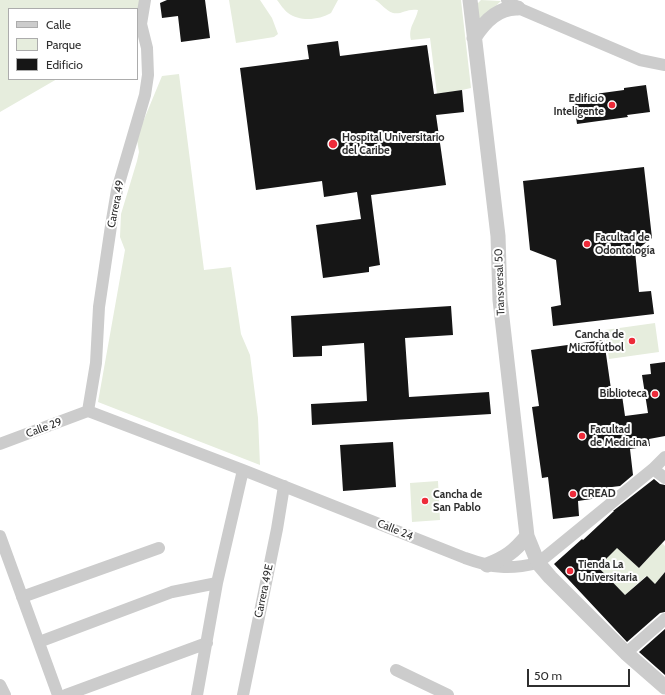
<!DOCTYPE html>
<html>
<head>
<meta charset="utf-8">
<style>
  body { margin:0 }
  #map { position:relative; width:665px; height:695px; overflow:hidden; background:#fff; font-family:Cabin,sans-serif }
  canvas { display:block }
  .legend { position:absolute; left:8px; top:8px; width:130px; height:72px; box-sizing:border-box; background:#fff; border:1px solid #acacac; margin:0; padding:5px 7px; list-style:none; font-size:12px; color:#2f2f2f }
  .legend li { display:flex; align-items:center; gap:8px; height:20px }
  .legend b { width:20px; border:1px solid #acacac }
  .scale { position:absolute; left:527px; top:669px; width:103px; height:18px; box-sizing:border-box; border:2px solid #2f2f2f; border-top:0; padding-left:5px; font-size:12px; line-height:14px; white-space:nowrap; color:#2f2f2f; -webkit-text-stroke:3px #fff; paint-order:stroke }
</style>
</head>
<body>
<div id="map">
<canvas width="665" height="695"></canvas>
<ul class="legend">
<li><b style="height:5px;background:#ccc"></b>Calle</li>
<li><b style="height:11px;background:#e6eddd"></b>Parque</li>
<li><b style="height:11px;background:#161616"></b>Edificio</li>
</ul>
<div class="scale">50 m</div>
</div>
<script>
const g = document.querySelector('canvas').getContext('2d');
g.lineJoin = 'round';
function fillPath(path, color) { g.fillStyle = color; g.fill(path, 'evenodd'); }
function strokePath(path, color, width, dash) { g.strokeStyle = color; g.lineWidth = width; g.lineCap = dash ? 'butt' : 'round'; g.setLineDash(dash || []); g.stroke(path); }
function drawText(font, color, halo, rows, align = 'center') {
  g.font = font + ' Cabin,sans-serif'; g.lineWidth = 4; g.setLineDash([]); g.textBaseline = 'middle'; g.strokeStyle = halo; g.fillStyle = color; for (const [text, x, y, turn = 0] of rows) {
    g.save(); g.translate(x, y); g.rotate((+turn || 0) * Math.PI / 180); g.textAlign = isNaN(turn) ? turn : align; if (halo) g.strokeText(text, 0, 0); g.fillText(text, 0, 0); g.restore();
  }
}
fillPath(new Path2D(`
  M 0,0 L 140,0 L 137,17 L 137,9 L 9,9 L 9,79 L 57,79 L 0,112 Z
  M 229,0 L 260,0 L 272,18 L 278,34 L 274,37 L 236,43 Z
  M 277,0 L 338,0 L 331,13 C 319,20 300,22 288,13 C 284,10 280,4 277,0 Z
  M 375,0 L 461,0 L 471,88 L 462,90 L 437,94 L 430,38 L 411,40 C 408,27 415,23 418,10 C 407,8 401,15 393,13 C 386,11 381,3 375,0 Z
  M 481,0 L 501,1 L 477,23 L 475,6 Z
  M 179,74 L 204,270 L 231,267 L 241,334 L 250,355 L 258,418 L 260,465 L 98,402 L 125,250 L 120,237 L 121,214 L 137,161 L 139,152 L 137,140 L 140,129 L 162,76 Z
  M 655,323 L 659,352 L 609,359 L 605,330 Z
  M 438,481 L 440,520 L 412,522 L 410,483 Z
  M 662,543 L 665,546 L 665,572 L 655,584 L 646,576 L 625,595 L 598,567 L 617,547 L 639,568 Z`), '#e6eddd');
fillPath(new Path2D(`
  M 167,0 L 205,0 L 210,38 L 181,42 L 178,16 L 162,18 L 160,3 Z
  M 338,41 L 340,56 L 427,45 L 434,94 L 462,90 L 464,112 L 436,115 L 446,185 L 371,195 L 380,265 L 369,267 L 369,272 L 323,278 L 316,225 L 361,219 L 357,192 L 324,197 L 322,181 L 256,190 L 240,68 L 309,59 L 307,45 Z
  M 646,85 L 650,112 L 627,115 L 628,117 L 577,124 L 573,97 L 624,90 L 624,88 Z
  M 644,167 L 652,238 L 635,251 L 639,292 L 651,291 L 654,314 L 553,326 L 551,307 L 561,305 L 556,260 L 530,250 L 523,181 Z
  M 451,306 L 453,335 L 405,338 L 409,397 L 489,392 L 491,414 L 312,425 L 311,404 L 367,401 L 364,343 L 322,346 L 322,356 L 293,357 L 291,316 Z
  M 604,340 L 612,396 L 622,395 L 625,416 L 648,413 L 642,375 L 651,374 L 650,364 L 665,362 L 665,436 L 649,439 L 650,446 L 630,449 L 633,475 L 620,486 L 596,489 L 598,498 L 578,501 L 579,516 L 553,519 L 548,477 L 542,478 L 532,407 L 539,406 L 531,350 Z
  M 393,442 L 396,487 L 343,491 L 340,445 Z
  M 654,479 L 660,484 L 665,485 L 665,540 L 639,568 L 617,548 L 598,567 L 625,595 L 647,576 L 655,584 L 665,572 L 665,612 L 660,613 L 627,642 L 554,564 L 582,539 L 583,540 L 614,511 L 613,511 Z
  M 665,629 L 665,675 L 639,652 Z`), '#161616');
strokePath(new Path2D(`
  M 507,0 L 518,8 L 640,60 L 665,65
  M 88,411 L 243,470 L 465,558 C 493,568 509,570 538,563 L 653,469 L 665,457
  M 88,411 L 96,363 L 99,307 L 111,226 L 117,190 L 145,95 L 148,75 L 147,48 L 141,24 L 145,0
  M 0,444 L 88,411
  M 653,469 L 665,478
  M 0,536 L 58,695
  M 22,597 L 159,548
  M 39,642 L 172,592 L 217,583
  M 626,653 L 665,619
  M 396,670 L 448,695
  M 0,685 L 5,695
  M 66,695 L 207,643
  M 197,695 L 217,583 L 243,470
  M 243,695 L 277,529 L 284,486`), '#ccc', 12);
strokePath(new Path2D(`
  M 470,0 L 498,236 L 500,300 L 527,536 L 538,563 L 550,577 L 626,653 L 665,687
  M 474,38 C 484,22 498,7 518,8
  M 487,565 C 505,558 514,552 527,536`), '#ccc', 15);
for (const [x, y, r, color] of [
  [612,105,4,"#ed2b3a"],
  [333,144,5,"#ed2b3a"],
  [587,244,4,"#ed2b3a"],
  [632,341,4,"#ed2b3a"],
  [655,394,4,"#ed2b3a"],
  [582,436,4,"#ed2b3a"],
  [573,494,4,"#ed2b3a"],
  [425,501,4,"#ed2b3a"],
  [570,571,4,"#ed2b3a"]
]) { const dot = new Path2D(); dot.arc(x, y, r, 0, 2 * Math.PI); g.fillStyle = color; g.fill(dot); strokePath(dot, '#fff', 1.5); }
drawText('bold 11px', '#2f2f2f', '#fff', [
  ["Edificio",604,99,"right"],
  ["Inteligente",604,112,"right"],
  ["Hospital Universitario",342,138],
  ["del Caribe",342,151],
  ["Facultad de",595,238],
  ["Odontología",595,251],
  ["Cancha de",624,335,"right"],
  ["Microfútbol",624,348,"right"],
  ["Biblioteca",647,394,"right"],
  ["Facultad",590,430],
  ["de Medicina",590,443],
  ["CREAD",581,494],
  ["Cancha de",433,495],
  ["San Pablo",433,508],
  ["Tienda La",578,565],
  ["Universitaria",578,578]
], 'left');
drawText('11px', '#2f2f2f', '#fff', [
  ["Carrera 49",116,204,-79],
  ["Transversal 50",500,282,-92],
  ["Calle 29",44,428,-20],
  ["Calle 24",395,530,22],
  ["Carrera 49E",264,591,-78]
]);
</script>
</body>
</html>
